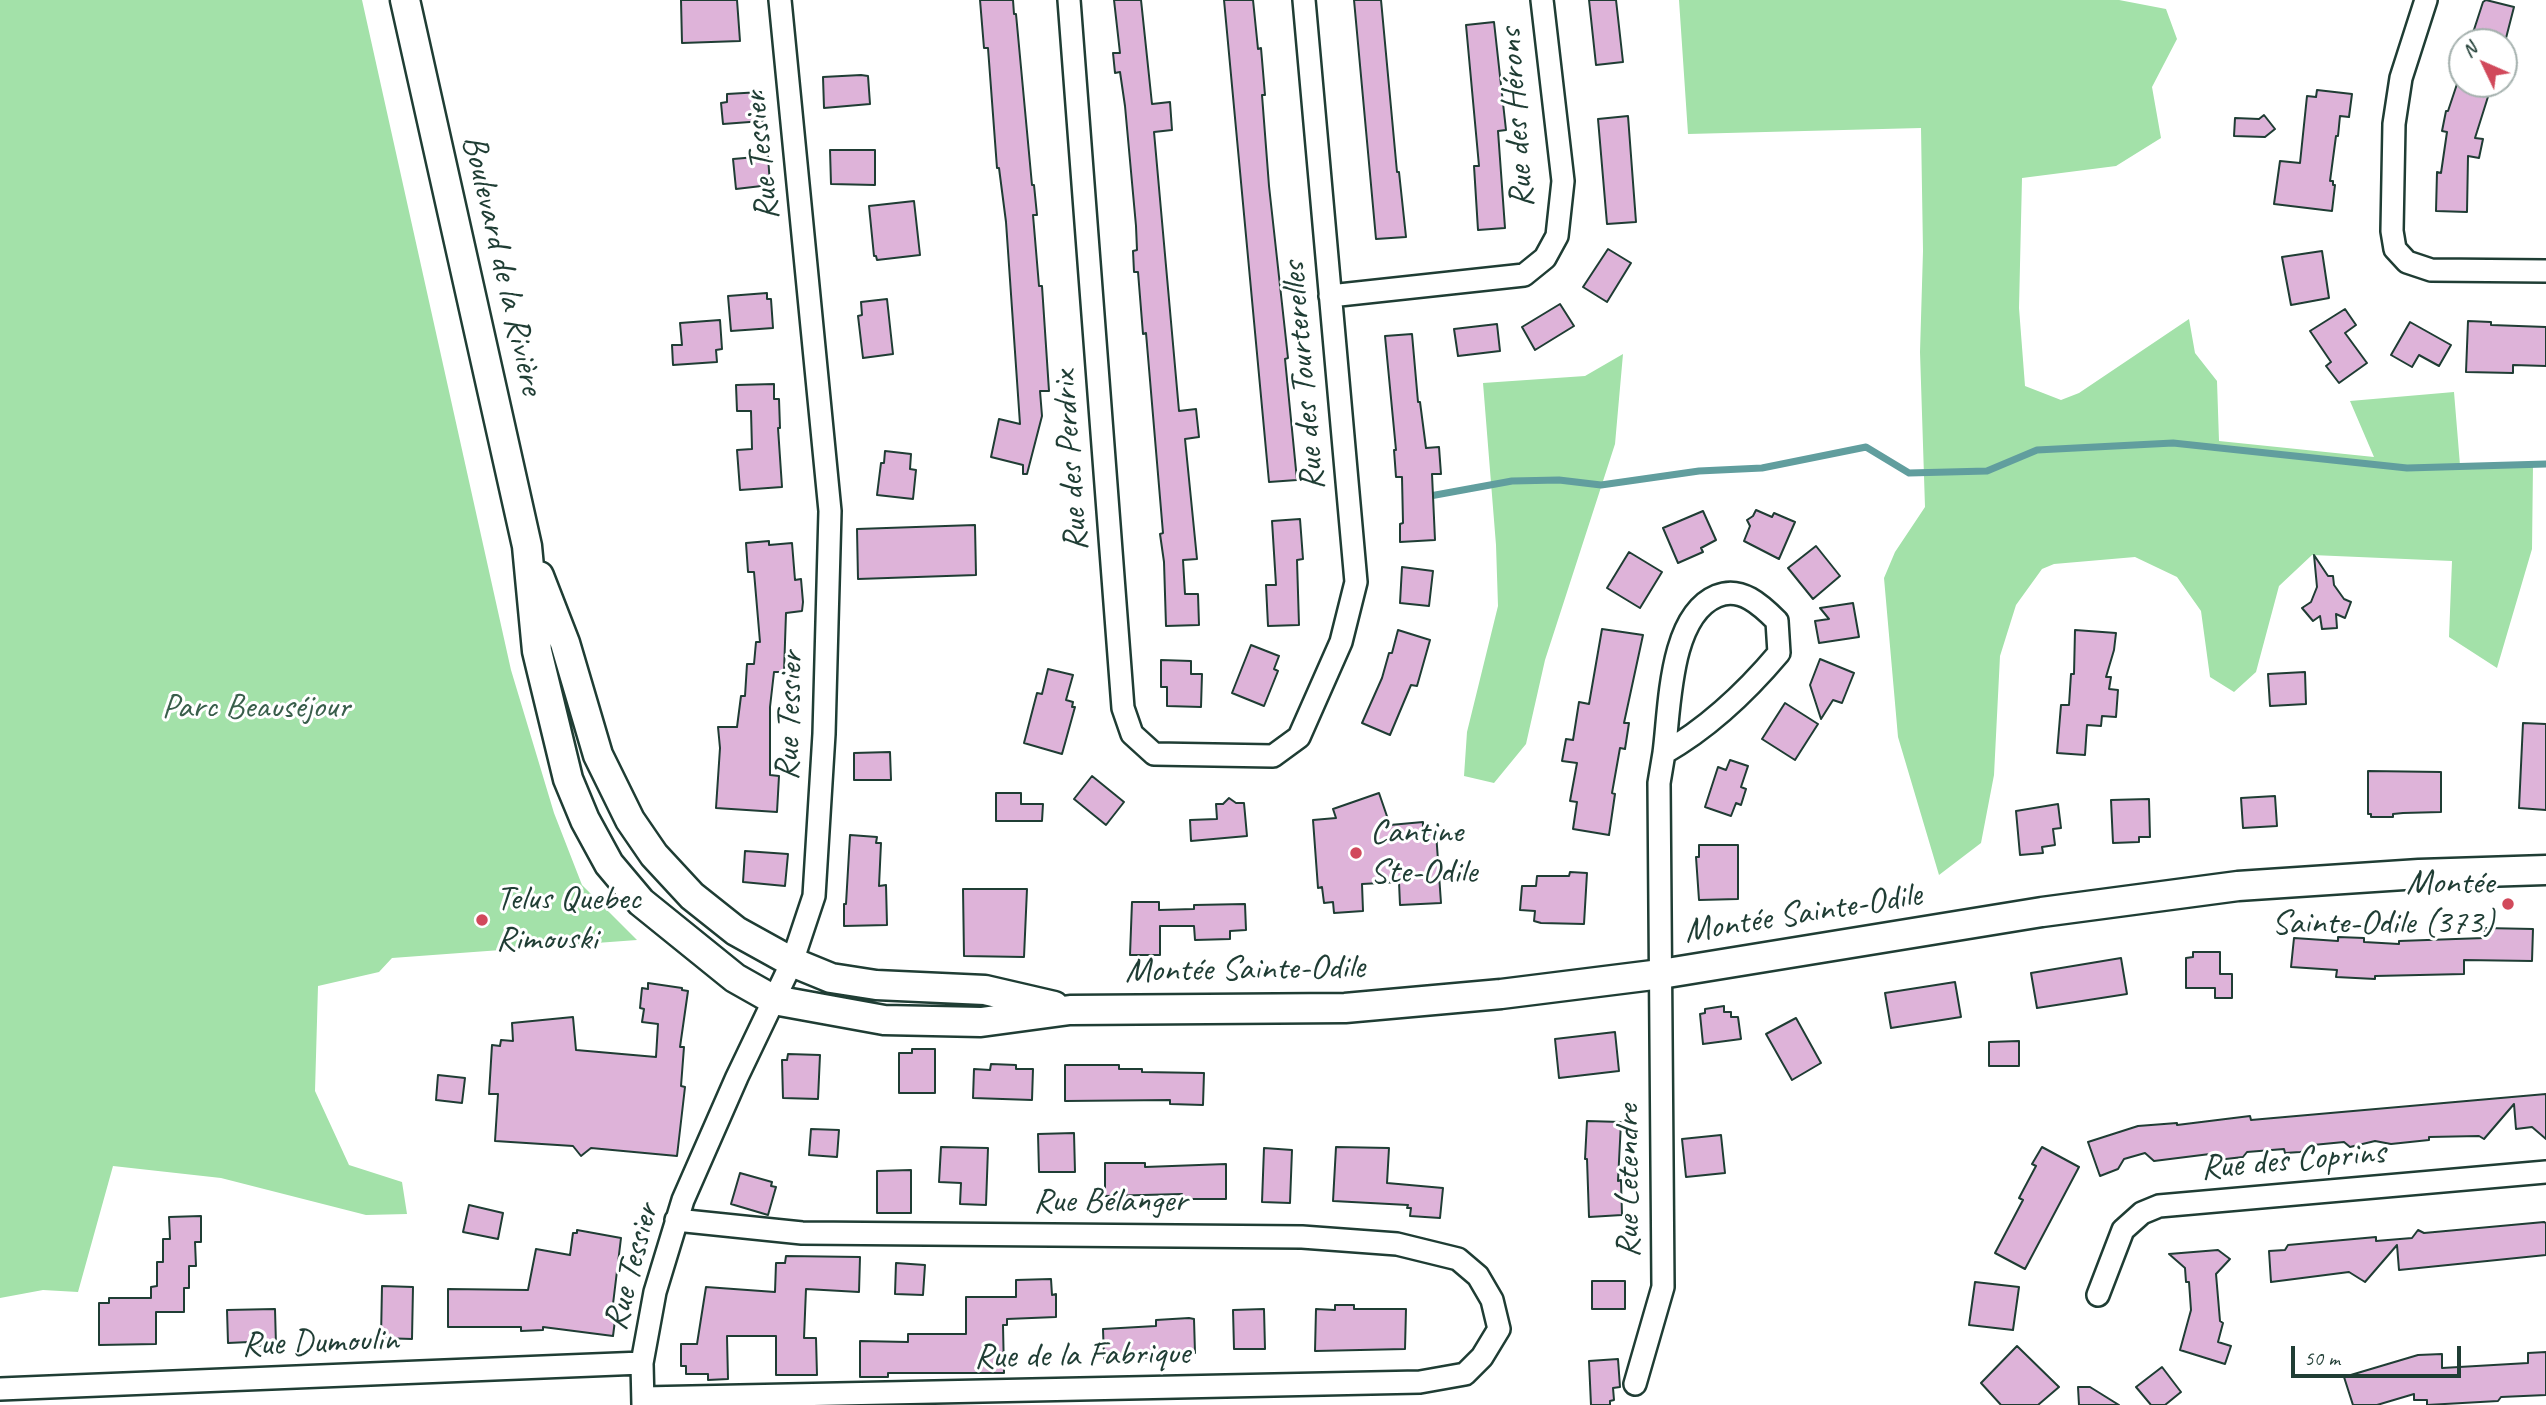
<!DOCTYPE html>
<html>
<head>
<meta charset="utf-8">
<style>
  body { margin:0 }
  #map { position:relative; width:2546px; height:1405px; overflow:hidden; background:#fff; font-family:Caveat,sans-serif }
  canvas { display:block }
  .north { position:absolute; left:2448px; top:28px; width:70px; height:70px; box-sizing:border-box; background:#fff; border:2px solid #a5b1ae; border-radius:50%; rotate:314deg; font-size:19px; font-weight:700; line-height:28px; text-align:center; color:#1f3d34 }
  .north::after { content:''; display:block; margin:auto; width:24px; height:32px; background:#d1495b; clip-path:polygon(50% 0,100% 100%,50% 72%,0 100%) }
  .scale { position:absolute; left:2291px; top:1346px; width:170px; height:32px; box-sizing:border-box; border:4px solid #1f3d34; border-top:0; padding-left:9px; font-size:21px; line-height:24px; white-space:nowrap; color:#1f3d34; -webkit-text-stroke:5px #fff; paint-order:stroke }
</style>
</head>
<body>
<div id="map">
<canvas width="2546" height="1405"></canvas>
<div class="north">N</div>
<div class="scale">50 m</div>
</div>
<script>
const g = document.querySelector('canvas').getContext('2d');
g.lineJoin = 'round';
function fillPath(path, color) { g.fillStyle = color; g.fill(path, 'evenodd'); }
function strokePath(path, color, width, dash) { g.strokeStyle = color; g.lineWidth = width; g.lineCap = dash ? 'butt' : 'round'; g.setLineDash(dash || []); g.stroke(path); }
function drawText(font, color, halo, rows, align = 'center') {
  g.font = font + ' Caveat,sans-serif'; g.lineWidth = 6; g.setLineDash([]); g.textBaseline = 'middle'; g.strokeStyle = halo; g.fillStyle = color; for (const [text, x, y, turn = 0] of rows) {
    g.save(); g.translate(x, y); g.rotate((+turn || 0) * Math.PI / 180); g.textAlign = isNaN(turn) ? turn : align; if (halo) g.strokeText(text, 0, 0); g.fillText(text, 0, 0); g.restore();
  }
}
fillPath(new Path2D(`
  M 0,0 L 362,0 L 511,670 L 554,813 L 582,885 L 637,940 L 392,958 L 379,972 L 318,986 L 315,1091 L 349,1165 L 402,1182 L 407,1214 L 366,1215 L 221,1178 L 113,1166 L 78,1292 L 43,1290 L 0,1298 Z
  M 1679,0 L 2119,0 L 2166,9 L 2177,39 L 2152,87 L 2161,138 L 2116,166 L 2022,178 L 2019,308 L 2025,386 L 2061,400 L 2079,393 L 2189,319 L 2195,353 L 2217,381 L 2219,441 L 2374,457 L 2350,401 L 2454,392 L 2460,465 L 2533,465 L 2532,549 L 2497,668 L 2449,637 L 2452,561 L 2312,555 L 2279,586 L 2256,672 L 2234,692 L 2210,677 L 2201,611 L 2177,577 L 2135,557 L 2054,564 L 2042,569 L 2016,605 L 2000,656 L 1994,775 L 1981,843 L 1939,875 L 1898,737 L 1884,578 L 1895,552 L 1925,507 L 1920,352 L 1923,251 L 1921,128 L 1688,134 Z
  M 1623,354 L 1615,444 L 1545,660 L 1526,744 L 1494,783 L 1464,776 L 1467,732 L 1498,606 L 1496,545 L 1483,383 L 1585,376 Z`), '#a3e1a9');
strokePath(new Path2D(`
  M 1430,496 L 1512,481 L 1559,480 L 1601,485 L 1699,471 L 1762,468 L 1866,447 L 1909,473 L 1987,471 L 2037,450 L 2173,443 L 2407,468 L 2546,464`), '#619e9e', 7);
const building = new Path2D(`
  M 681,0 L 737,0 L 740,41 L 682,43 Z
  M 980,0 L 1013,0 L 1014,14 L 1016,14 L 1032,185 L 1034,185 L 1037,215 L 1033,215 L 1039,286 L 1042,286 L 1049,391 L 1040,391 L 1042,416 L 1027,474 L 1023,474 L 1023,465 L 991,457 L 999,419 L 1020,424 L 1006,222 L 999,168 L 997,168 L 988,48 L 984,48 Z
  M 1114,0 L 1141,0 L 1152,104 L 1170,102 L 1172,130 L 1154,132 L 1179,411 L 1196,409 L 1199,437 L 1185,439 L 1197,559 L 1183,560 L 1185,594 L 1198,594 L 1199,625 L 1166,626 L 1164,562 L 1160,534 L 1163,533 L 1146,333 L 1143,334 L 1138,272 L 1134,272 L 1133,251 L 1137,250 L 1136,226 L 1125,106 L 1120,72 L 1115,73 L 1113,53 L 1120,53 Z
  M 1224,0 L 1253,0 L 1258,49 L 1261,48 L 1265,95 L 1262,95 L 1269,186 L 1288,358 L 1285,359 L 1297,480 L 1269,482 Z
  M 1354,0 L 1381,0 L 1397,172 L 1399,172 L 1406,237 L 1376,239 Z
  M 1589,0 L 1616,0 L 1623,62 L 1596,65 Z
  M 2486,0 L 2514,7 L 2505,42 L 2470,42 L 2483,2 Z
  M 1494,22 L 1506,130 L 1498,131 L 1505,228 L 1478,230 L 1474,166 L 1479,166 L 1466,25 Z
  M 861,75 L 868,76 L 870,104 L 824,108 L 823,77 Z
  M 2457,84 L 2492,84 L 2475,138 L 2483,139 L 2479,158 L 2468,156 L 2467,212 L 2436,211 L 2437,172 L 2441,173 L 2447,132 L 2442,131 L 2446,111 L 2448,111 Z
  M 2317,90 L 2352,94 L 2349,117 L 2340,116 L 2338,136 L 2336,136 L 2330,181 L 2333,181 L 2333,185 L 2335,185 L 2332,211 L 2274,204 L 2280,161 L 2300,163 L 2307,96 L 2316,97 Z
  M 761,92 L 763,121 L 723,124 L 721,103 L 727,102 L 727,94 Z
  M 2264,115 L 2275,129 L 2265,137 L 2234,136 L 2235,118 L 2259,119 Z
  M 1628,116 L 1636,222 L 1607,224 L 1598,119 Z
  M 830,150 L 875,150 L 875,185 L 831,184 Z
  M 768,156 L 770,185 L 736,189 L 733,159 Z
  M 914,201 L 920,255 L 877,260 L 876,256 L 874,256 L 869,206 Z
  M 1608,249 L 1631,263 L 1607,302 L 1583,287 Z
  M 2322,251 L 2329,298 L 2291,305 L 2282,257 Z
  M 767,293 L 767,299 L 771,299 L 773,328 L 731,331 L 728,296 Z
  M 887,299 L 893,354 L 863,358 L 858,316 L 862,315 L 861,302 Z
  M 1560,304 L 1574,326 L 1535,350 L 1522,327 Z
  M 2345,309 L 2356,325 L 2345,333 L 2367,363 L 2339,383 L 2326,366 L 2331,362 L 2310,331 Z
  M 720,320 L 722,349 L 716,350 L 717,362 L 673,365 L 672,345 L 682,345 L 680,323 Z
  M 2468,321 L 2491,322 L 2491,325 L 2546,327 L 2546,366 L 2513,365 L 2513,373 L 2466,372 Z
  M 2410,322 L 2451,345 L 2439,366 L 2419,355 L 2412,367 L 2391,355 Z
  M 1497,324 L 1500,351 L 1458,356 L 1454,329 Z
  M 1412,334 L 1418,402 L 1420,402 L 1426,448 L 1439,447 L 1441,474 L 1432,474 L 1435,540 L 1400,542 L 1400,524 L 1403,523 L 1402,477 L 1396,477 L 1394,450 L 1396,450 L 1385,336 Z
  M 774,384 L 774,399 L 779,399 L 780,428 L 778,428 L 782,487 L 740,490 L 737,450 L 752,449 L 751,411 L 737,411 L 736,385 Z
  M 885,451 L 911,454 L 910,469 L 916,470 L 913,499 L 877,495 L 881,463 L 884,463 Z
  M 1756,510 L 1772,517 L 1774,513 L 1795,522 L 1779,559 L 1744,541 L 1750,526 L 1747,520 L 1753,516 Z
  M 1703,511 L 1716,540 L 1701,548 L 1703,552 L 1678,563 L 1663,528 Z
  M 1300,519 L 1303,559 L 1297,560 L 1299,625 L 1268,626 L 1266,585 L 1276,585 L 1272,521 Z
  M 975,525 L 976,575 L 858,579 L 857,529 Z
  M 769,541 L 769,545 L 792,543 L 795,580 L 801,579 L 803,602 L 802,611 L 786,613 L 784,672 L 774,672 L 770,707 L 770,775 L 779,776 L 777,812 L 716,808 L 720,748 L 718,727 L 737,727 L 741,696 L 745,696 L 747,664 L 754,664 L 756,642 L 760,642 L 754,572 L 748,572 L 746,543 Z
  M 1816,546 L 1840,576 L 1813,599 L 1788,568 Z
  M 1629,552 L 1662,572 L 1640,608 L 1607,588 Z
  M 2314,555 L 2328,576 L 2333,576 L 2334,585 L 2344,599 L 2351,602 L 2345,618 L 2336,614 L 2337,628 L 2322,629 L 2320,616 L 2313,621 L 2302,608 L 2311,602 L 2317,587 Z
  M 1402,567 L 1433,571 L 1429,606 L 1400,603 Z
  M 1853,603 L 1859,637 L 1819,643 L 1815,621 L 1829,619 L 1820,608 Z
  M 1602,629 L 1643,635 L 1624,723 L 1629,723 L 1625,749 L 1620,748 L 1612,793 L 1615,794 L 1609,835 L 1573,829 L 1577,802 L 1570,801 L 1577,763 L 1562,761 L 1566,739 L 1573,740 L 1579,702 L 1589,704 Z
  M 1398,630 L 1430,640 L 1417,686 L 1411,685 L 1390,735 L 1362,723 L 1382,678 L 1389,653 L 1392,653 Z
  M 2075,630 L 2116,633 L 2114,650 L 2106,677 L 2111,677 L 2109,689 L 2118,690 L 2116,717 L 2102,716 L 2101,726 L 2087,725 L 2085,755 L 2057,753 L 2061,705 L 2069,705 L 2071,674 L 2074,674 Z
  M 1251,645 L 1279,656 L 1274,669 L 1278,671 L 1264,706 L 1232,693 Z
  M 1820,659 L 1854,673 L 1842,703 L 1833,700 L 1821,719 L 1810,685 Z
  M 1161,660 L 1191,661 L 1191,674 L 1202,674 L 1201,707 L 1167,706 L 1167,687 L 1161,687 Z
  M 1048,669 L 1073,675 L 1066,700 L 1073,702 L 1072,707 L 1075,707 L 1062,754 L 1024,743 L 1037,693 L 1042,694 Z
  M 2305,672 L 2306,704 L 2270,706 L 2268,674 Z
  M 1785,703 L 1818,724 L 1795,760 L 1762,739 Z
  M 2523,723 L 2546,724 L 2546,810 L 2519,808 Z
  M 890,752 L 891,780 L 854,780 L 854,753 Z
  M 1730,760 L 1748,766 L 1741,787 L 1746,789 L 1741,805 L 1736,803 L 1731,816 L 1705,807 L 1718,767 L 1726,770 Z
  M 2368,771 L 2441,772 L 2441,812 L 2403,813 L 2393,814 L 2393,817 L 2371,817 L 2371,814 L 2368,814 Z
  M 1092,776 L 1124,802 L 1106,825 L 1074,799 Z
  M 996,793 L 1021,793 L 1021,804 L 1043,804 L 1042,821 L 996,821 Z
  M 1379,793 L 1390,825 L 1423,822 L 1423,833 L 1436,832 L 1441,903 L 1400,905 L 1399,882 L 1362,884 L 1363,911 L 1334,913 L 1333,902 L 1324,903 L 1322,887 L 1318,888 L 1313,820 L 1336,818 L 1333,809 Z
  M 2275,796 L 2277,826 L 2243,828 L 2241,798 Z
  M 1229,798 L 1236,803 L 1244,803 L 1247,836 L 1191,841 L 1190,820 L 1217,819 L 1216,804 L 1223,804 Z
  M 2149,799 L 2150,837 L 2139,837 L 2139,842 L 2113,843 L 2111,800 Z
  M 2058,804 L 2061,828 L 2053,829 L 2055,845 L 2042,847 L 2043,853 L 2020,855 L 2016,811 Z
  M 850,835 L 877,837 L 876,843 L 881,843 L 879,886 L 886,885 L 887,925 L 844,926 L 844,904 L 846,904 Z
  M 1699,845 L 1738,845 L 1738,899 L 1699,900 L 1696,857 L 1699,857 Z
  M 745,851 L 788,854 L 785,886 L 743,882 Z
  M 1570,872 L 1587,873 L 1584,924 L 1541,923 L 1534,921 L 1535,911 L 1520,910 L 1522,886 L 1536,886 L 1537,876 L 1569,876 Z
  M 963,889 L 1027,889 L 1024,957 L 964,956 Z
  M 1132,902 L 1159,902 L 1159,910 L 1194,909 L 1194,905 L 1245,904 L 1246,930 L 1230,931 L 1230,939 L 1195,940 L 1194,926 L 1160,926 L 1160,955 L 1130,955 Z
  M 2484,928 L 2533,929 L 2532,961 L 2464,960 L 2464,974 L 2375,976 L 2375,979 L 2336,977 L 2337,970 L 2291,967 L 2294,938 L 2338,941 L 2338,937 L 2364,938 L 2364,942 L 2399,944 L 2399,941 L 2484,938 Z
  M 2193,952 L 2220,952 L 2220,974 L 2232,974 L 2232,998 L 2215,998 L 2215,988 L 2186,988 L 2186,958 L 2193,957 Z
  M 2121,958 L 2127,994 L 2037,1008 L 2031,973 Z
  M 1955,982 L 1961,1017 L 1891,1028 L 1885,993 Z
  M 648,983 L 682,988 L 682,990 L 688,991 L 680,1047 L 684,1047 L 681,1086 L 685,1087 L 677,1156 L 591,1148 L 581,1156 L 573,1146 L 495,1141 L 498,1094 L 489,1094 L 492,1045 L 500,1046 L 501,1040 L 513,1041 L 512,1023 L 573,1017 L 576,1050 L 656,1057 L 658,1024 L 642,1022 L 644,1009 L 640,1008 L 642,988 L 648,989 Z
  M 1724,1006 L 1724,1012 L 1731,1012 L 1731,1017 L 1738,1017 L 1741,1039 L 1703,1044 L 1700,1014 L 1705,1013 L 1705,1009 Z
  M 1796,1018 L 1821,1063 L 1792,1080 L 1766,1034 Z
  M 1615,1032 L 1619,1071 L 1559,1078 L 1555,1039 Z
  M 2019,1041 L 2019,1066 L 1989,1066 L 1989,1042 Z
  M 912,1049 L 935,1049 L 935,1093 L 899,1093 L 899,1053 L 912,1053 Z
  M 788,1054 L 820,1055 L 818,1099 L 783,1098 L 782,1060 L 787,1060 Z
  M 991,1064 L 1016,1065 L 1016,1069 L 1033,1069 L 1032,1100 L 973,1098 L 974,1069 L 990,1070 Z
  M 1065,1065 L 1119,1065 L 1119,1069 L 1142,1069 L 1142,1072 L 1204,1073 L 1203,1105 L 1170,1104 L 1170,1100 L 1065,1101 Z
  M 438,1075 L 465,1078 L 462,1103 L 436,1100 Z
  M 2546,1094 L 2546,1139 L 2532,1127 L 2516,1129 L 2514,1104 L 2484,1139 L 2479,1136 L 2429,1137 L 2429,1140 L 2391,1144 L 2375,1141 L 2350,1147 L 2344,1142 L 2313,1145 L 2308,1151 L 2300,1152 L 2285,1153 L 2284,1149 L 2247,1152 L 2243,1157 L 2217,1160 L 2210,1154 L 2154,1161 L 2145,1153 L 2124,1159 L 2118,1169 L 2100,1176 L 2088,1142 L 2138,1126 L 2177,1123 L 2177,1125 L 2250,1116 L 2251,1120 Z
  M 1587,1121 L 1621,1122 L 1618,1181 L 1621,1180 L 1622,1215 L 1589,1217 L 1587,1159 L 1585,1159 Z
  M 811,1129 L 839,1130 L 837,1157 L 809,1155 Z
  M 1074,1133 L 1075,1172 L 1039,1172 L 1038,1134 Z
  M 1721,1135 L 1725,1173 L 1686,1177 L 1682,1139 Z
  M 941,1147 L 988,1148 L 986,1205 L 960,1204 L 961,1183 L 939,1182 Z
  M 1336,1147 L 1389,1148 L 1387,1183 L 1443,1188 L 1440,1218 L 1410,1216 L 1411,1208 L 1407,1208 L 1408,1205 L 1333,1201 Z
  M 2042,1147 L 2079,1167 L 2025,1269 L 1995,1253 L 2023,1200 L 2019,1198 L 2036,1166 L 2032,1164 Z
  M 1264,1148 L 1292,1150 L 1290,1203 L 1262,1202 Z
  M 1105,1163 L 1145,1163 L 1145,1167 L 1226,1164 L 1226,1199 L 1182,1199 L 1182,1194 L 1105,1196 Z
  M 911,1170 L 911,1213 L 877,1213 L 877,1171 Z
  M 740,1173 L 772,1182 L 771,1186 L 776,1187 L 768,1215 L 731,1204 Z
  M 469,1205 L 503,1213 L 498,1239 L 463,1232 Z
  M 201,1216 L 201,1242 L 195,1242 L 196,1266 L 189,1266 L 189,1288 L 184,1288 L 184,1312 L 156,1312 L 156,1344 L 99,1345 L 99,1303 L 109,1303 L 109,1298 L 151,1298 L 151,1287 L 157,1286 L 157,1262 L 163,1262 L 163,1239 L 170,1239 L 169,1217 Z
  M 2544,1222 L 2546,1223 L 2546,1255 L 2399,1270 L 2397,1245 L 2365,1282 L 2349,1272 L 2271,1282 L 2269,1251 L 2285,1250 L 2288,1245 L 2376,1237 L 2376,1241 L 2412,1238 L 2418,1230 L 2424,1233 Z
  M 577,1230 L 621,1238 L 613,1304 L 617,1305 L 613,1336 L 543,1327 L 543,1330 L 521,1331 L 521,1327 L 448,1327 L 448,1289 L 528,1290 L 536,1249 L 570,1255 L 573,1233 L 577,1233 Z
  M 2218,1250 L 2230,1259 L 2216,1274 L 2220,1321 L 2223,1323 L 2218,1342 L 2231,1346 L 2225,1364 L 2180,1350 L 2191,1310 L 2189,1282 L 2186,1282 L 2185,1268 L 2169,1254 Z
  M 786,1256 L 860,1257 L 859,1292 L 806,1289 L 804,1338 L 816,1338 L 817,1375 L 776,1375 L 776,1336 L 727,1336 L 728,1379 L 708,1380 L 708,1374 L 686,1374 L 686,1366 L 681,1366 L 681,1344 L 697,1344 L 706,1287 L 775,1292 L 776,1263 L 785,1263 Z
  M 896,1263 L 925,1265 L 923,1295 L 895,1294 Z
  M 1051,1279 L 1052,1295 L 1056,1294 L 1056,1317 L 1007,1319 L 1007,1325 L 1003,1325 L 1004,1373 L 888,1373 L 888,1377 L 860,1377 L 860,1341 L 908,1342 L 908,1334 L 966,1334 L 966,1297 L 1016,1297 L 1016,1280 Z
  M 1592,1281 L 1625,1281 L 1625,1309 L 1592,1309 Z
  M 1975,1282 L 2019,1287 L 2013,1330 L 1969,1325 Z
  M 382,1286 L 413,1287 L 412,1339 L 381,1338 Z
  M 1335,1305 L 1354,1305 L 1354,1309 L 1406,1309 L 1405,1349 L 1315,1351 L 1316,1309 L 1335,1310 Z
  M 275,1309 L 276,1345 L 249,1346 L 249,1342 L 228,1343 L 227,1310 Z
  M 1264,1309 L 1265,1349 L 1234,1349 L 1233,1310 Z
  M 1189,1318 L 1194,1319 L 1195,1353 L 1191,1353 L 1191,1356 L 1104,1359 L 1103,1329 L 1156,1326 L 1156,1320 Z
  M 2017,1346 L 2059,1387 L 2038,1405 L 2001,1405 L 1981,1383 Z
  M 2546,1352 L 2546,1395 L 2501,1397 L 2498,1401 L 2427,1405 L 2427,1400 L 2414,1400 L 2414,1394 L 2377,1405 L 2353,1405 L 2344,1377 L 2418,1355 L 2442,1354 L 2442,1368 L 2528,1363 L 2528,1353 Z
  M 1618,1359 L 1620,1387 L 1613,1388 L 1614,1400 L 1610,1401 L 1610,1405 L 1591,1405 L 1589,1361 Z
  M 2162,1367 L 2181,1392 L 2165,1405 L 2151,1405 L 2136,1387 Z
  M 2078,1387 L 2090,1387 L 2119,1405 L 2079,1405 Z`);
fillPath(building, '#deb3d9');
strokePath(building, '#1f3d34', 2);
const minor = new Path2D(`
  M 1069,0 L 1123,708 L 1132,734 L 1154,754 L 1273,756 L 1299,737 L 1341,642 L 1356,582 L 1304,0
  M 2426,0 L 2401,78 L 2394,124 L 2392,231 L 2395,249 L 2407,262 L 2431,270 L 2546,271
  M 1330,296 L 1524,275 L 1545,258 L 1557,236 L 1563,181 L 1542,0
  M 2098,1295 L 2123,1230 L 2142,1213 L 2159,1206 L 2546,1172
  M 1635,1384 L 1663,1287 L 1659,783 L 1664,753 C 1708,728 1747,691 1779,653 L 1777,621 C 1761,605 1741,586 1717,596 C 1669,616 1670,708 1664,753
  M 0,1389 L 642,1363
  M 643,1398 L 1420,1382 L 1465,1374 L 1482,1357 L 1499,1329 L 1492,1300 L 1478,1276 L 1458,1259 L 1397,1244 L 1302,1237 L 802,1233 L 676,1220
  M 643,1405 L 642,1363 L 655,1292 L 683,1200 L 737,1077 L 792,962 L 814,896 L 824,734 L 830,511 L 780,0`);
const major = new Path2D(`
  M 405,0 L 527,546 L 537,651 L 568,779 L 585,820 L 609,864 L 641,902 L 735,978 L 774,1000 L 884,1020 L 981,1022 L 1070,1010 L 1345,1008 L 1501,994 L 1661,974 L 2042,912 L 2238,886 L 2419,874 L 2546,870
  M 539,576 L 565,643 L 598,755 L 630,820 L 654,855 L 692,896 L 736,931 L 792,962 L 831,978 L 876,985 L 985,990 L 1054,1006`);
strokePath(minor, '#1f3d34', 26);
strokePath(major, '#1f3d34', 33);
strokePath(minor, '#fff', 21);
strokePath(major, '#fff', 28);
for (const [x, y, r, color] of [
  [1356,853,7,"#d1495b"],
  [2508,904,7,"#d1495b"],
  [482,920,7,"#d1495b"]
]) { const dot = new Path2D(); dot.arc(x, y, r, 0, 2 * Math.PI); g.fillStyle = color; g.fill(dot); strokePath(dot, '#fff', 2.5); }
drawText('35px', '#1f3d34', '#fff', [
  ["Rue des Hérons",1517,118,-94],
  ["Rue Tessier",762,156,-96],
  ["Boulevard de la Rivière",502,265,77],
  ["Rue des Tourterelles",1304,376,-95],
  ["Rue des Perdrix",1071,461,-94],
  ["Rue Tessier",790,716,-88],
  ["Montée Sainte-Odile",1803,914,-9],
  ["Montée Sainte-Odile",1245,970,-1],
  ["Rue des Coprins",2293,1161,-5],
  ["Rue Letendre",1629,1181,-90],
  ["Rue Bélanger",1110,1202],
  ["Rue Tessier",632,1267,-75],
  ["Rue Dumoulin",320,1343,-2],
  ["Rue de la Fabrique",1082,1356,-1]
]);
drawText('35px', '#395e4b', '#fff', [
  ["Parc Beauséjour",256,708]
]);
drawText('35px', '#1f3d34', '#fff', [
  ["Cantine",1370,833],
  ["Ste-Odile",1370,873],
  ["Montée",2494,884,"right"],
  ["Sainte-Odile (373)",2494,924,"right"],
  ["Telus Quebec",496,900],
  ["Rimouski",496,940]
], 'left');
</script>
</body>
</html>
